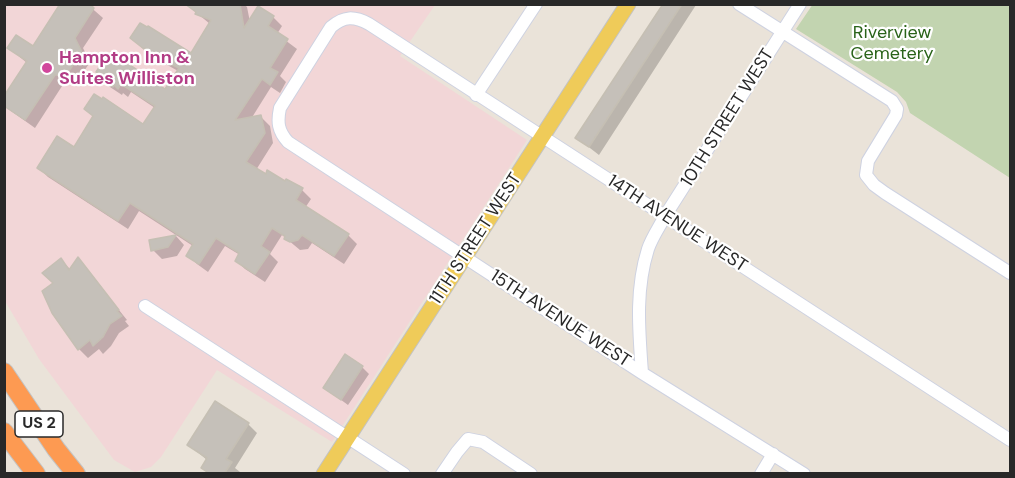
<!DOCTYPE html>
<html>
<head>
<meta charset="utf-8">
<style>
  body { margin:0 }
  #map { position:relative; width:1015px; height:478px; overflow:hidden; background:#eae3d9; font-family:"DM Sans",sans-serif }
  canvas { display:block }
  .frame { position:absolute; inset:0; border:6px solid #282828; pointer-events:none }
</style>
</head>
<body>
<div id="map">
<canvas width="1015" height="478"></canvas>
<div class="frame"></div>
</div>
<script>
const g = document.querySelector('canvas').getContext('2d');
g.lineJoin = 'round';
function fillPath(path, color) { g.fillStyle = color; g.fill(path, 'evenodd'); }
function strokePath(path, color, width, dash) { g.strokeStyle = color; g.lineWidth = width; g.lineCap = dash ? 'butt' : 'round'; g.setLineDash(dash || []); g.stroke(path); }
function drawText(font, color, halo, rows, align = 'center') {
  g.font = font + ' "DM Sans",sans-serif'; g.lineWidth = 4.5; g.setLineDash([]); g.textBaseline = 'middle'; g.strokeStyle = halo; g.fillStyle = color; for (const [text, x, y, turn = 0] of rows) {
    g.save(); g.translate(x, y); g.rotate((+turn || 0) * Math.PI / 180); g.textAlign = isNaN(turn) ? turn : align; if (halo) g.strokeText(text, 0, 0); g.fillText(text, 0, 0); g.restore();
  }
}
fillPath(new Path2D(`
  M 5,5 L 435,5 L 400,56 L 527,140 L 332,442 L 217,370 L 161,457 L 151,467 L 135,472 L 114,460 L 39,359 L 5,301 Z`), '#f2d6d7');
fillPath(new Path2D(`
  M 813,4 L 1010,5 L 1010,178 L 910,113 L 906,102 L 897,92 L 796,29 Z`), '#c2d4b0');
fillPath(new Path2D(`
  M 87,4 L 103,18 L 83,48 L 90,62 L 76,84 L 64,83 L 35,128 L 4,106 L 27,63 L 9,48 L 33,48 Z
  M 186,4 L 244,4 L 247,7 L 250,22 L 273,17 L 282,26 L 277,34 L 297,49 L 280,76 L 286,82 L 280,93 L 271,87 L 251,119 L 261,117 L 270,126 L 273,143 L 256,170 L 286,184 L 287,181 L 302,190 L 311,199 L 305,208 L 348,235 L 357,244 L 344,264 L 312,243 L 308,249 L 300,250 L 282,235 L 270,254 L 278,262 L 265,282 L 245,269 L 236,260 L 240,255 L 225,246 L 208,272 L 197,264 L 188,255 L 193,246 L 139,211 L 128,229 L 48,177 L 39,168 L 74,149 L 143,126 L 155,108 L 131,92 L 128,97 L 123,93 L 122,95 L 110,87 L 101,77 L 102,75 L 98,71 L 165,91 L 178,71 L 153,57 L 141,47 L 191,56 L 210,24 Z
  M 664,4 L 696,5 L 599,155 L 577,138 Z
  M 176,236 L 184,245 L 177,256 L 162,259 L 153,250 L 151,241 Z
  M 78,259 L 127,320 L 125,321 L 129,326 L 119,333 L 111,346 L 103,354 L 99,349 L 88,358 L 79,349 L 53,313 L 55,284 L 61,260 L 71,270 Z
  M 362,367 L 369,374 L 348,405 L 325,388 Z
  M 215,403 L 248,424 L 257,433 L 235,468 L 240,472 L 239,474 L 209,474 L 203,467 L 207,460 L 189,445 Z`), '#0003');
const building = new Path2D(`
  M 60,4 L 90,4 L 94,8 L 75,38 L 82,52 L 66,75 L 55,75 L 25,120 L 4,106 L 4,96 L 27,61 L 7,48 L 16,35 L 33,46 Z
  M 185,4 L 240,4 L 244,28 L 258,6 L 274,16 L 268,26 L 288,39 L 270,68 L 278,72 L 270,85 L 262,79 L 235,120 L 261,115 L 265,133 L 246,162 L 266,174 L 267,170 L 285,181 L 286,179 L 303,188 L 296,200 L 349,234 L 334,256 L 302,235 L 298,240 L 290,242 L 284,239 L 285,236 L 272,228 L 261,246 L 270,252 L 255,274 L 235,261 L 239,253 L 216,238 L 199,264 L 186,256 L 193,244 L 130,203 L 118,221 L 37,168 L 57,136 L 74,147 L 93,116 L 84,109 L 94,94 L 102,99 L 103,97 L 143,124 L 155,106 L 121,84 L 118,89 L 114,85 L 113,87 L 99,78 L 101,74 L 96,72 L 106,57 L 111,60 L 113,56 L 122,62 L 123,60 L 165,89 L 179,68 L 156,57 L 157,56 L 145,48 L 144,49 L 130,38 L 140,23 L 147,27 L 148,26 L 191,53 L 211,20 L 195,14 L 196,12 Z
  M 663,4 L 682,4 L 589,147 L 575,138 Z
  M 176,235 L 168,247 L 151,251 L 149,240 Z
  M 78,257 L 119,310 L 117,311 L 122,316 L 110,324 L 103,337 L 93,346 L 90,340 L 78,350 L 52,313 L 42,291 L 53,283 L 42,273 L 61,258 L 69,270 Z
  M 345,354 L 363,366 L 341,400 L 323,388 Z
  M 215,401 L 249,423 L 226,459 L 232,462 L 224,474 L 210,474 L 201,468 L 207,458 L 187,445 Z`);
fillPath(building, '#c5c0b9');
strokePath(building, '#c5bfb3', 1.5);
const minor = new Path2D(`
  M 739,4 L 892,101 L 897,109 L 896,115 L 868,161 L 866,175 L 874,185 L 885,193 L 1010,273
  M 476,95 L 536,4
  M 145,306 L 404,474
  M 642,373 C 639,331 635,290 648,249 C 652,237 660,226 665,216 L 800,4
  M 442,474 L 457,452 L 468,439 L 483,442 L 531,474
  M 761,474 L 773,454
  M 804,474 L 642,373 L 288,142 C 278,131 277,122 280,108 L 331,27 C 344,16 354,16 369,24 L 1010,440`);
const major = new Path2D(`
  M 324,474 L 628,4`);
const highway = new Path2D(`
  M 4,372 L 56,449 L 76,474
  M 4,432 L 36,474`);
strokePath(minor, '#ced2e1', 14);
strokePath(major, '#c3c3c3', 17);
strokePath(highway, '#c3c3c3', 20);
strokePath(minor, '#fff', 12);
strokePath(major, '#efcb59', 15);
strokePath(highway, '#fd9a52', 18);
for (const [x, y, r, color] of [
  [47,68,6,"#d1479c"]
]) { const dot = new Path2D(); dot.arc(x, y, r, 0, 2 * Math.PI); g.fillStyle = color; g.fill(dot); strokePath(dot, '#fff', 2); }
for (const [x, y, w] of [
  [39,424,48]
]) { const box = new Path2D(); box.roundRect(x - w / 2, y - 13, w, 26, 4.5); g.fillStyle = '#fff'; g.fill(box); strokePath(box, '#282828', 1.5); }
drawText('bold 16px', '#282828', null, [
  ["US 2",39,424]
]);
drawText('18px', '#296319', '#fff', [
  ["Riverview",892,33],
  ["Cemetery",892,54]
]);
drawText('bold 18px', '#b23c85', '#fff', [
  ["Hampton Inn &",59,58],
  ["Suites Williston",59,79]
], 'left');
drawText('18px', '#282828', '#fff', [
  ["10TH STREET WEST",728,118,-58],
  ["14TH AVENUE WEST",677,224,33],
  ["11TH STREET WEST",476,239,-57],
  ["15TH AVENUE WEST",560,319,33]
]);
</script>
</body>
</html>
